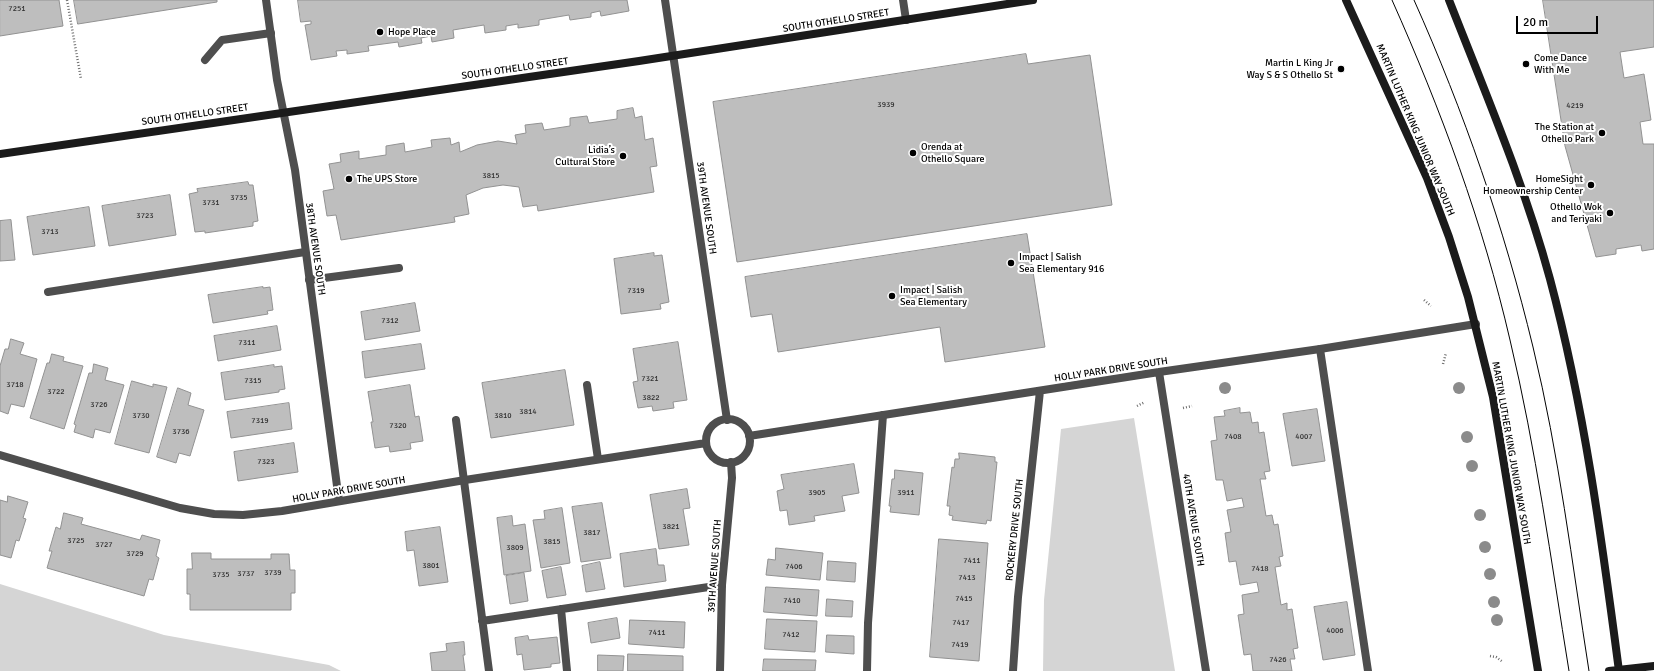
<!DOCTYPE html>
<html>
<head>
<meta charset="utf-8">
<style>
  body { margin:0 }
  #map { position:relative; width:1654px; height:671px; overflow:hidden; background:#fff; font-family:Signika,sans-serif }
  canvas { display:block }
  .scale { position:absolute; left:1516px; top:16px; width:82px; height:18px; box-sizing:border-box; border:2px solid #000; border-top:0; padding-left:5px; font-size:12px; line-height:14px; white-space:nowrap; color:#000; -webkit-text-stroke:3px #fff; paint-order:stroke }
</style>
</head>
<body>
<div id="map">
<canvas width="1654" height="671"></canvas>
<div class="scale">20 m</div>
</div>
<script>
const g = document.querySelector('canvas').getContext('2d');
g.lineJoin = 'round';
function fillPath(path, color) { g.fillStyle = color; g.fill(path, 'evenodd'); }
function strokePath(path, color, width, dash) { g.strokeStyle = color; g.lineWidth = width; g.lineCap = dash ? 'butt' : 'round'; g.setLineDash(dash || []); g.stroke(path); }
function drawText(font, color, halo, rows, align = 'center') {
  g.font = font + ' Signika,sans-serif'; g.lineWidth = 4; g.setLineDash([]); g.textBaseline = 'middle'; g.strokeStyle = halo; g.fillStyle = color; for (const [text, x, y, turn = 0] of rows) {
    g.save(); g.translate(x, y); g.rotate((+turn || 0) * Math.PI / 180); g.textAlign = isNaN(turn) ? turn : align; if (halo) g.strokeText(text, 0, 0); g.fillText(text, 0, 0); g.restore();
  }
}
fillPath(new Path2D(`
  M 1134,418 L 1175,671 L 1043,671 L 1044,600 L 1061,429 Z
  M 0,584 L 164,635 L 329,665 L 341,671 L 0,671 Z`), '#d5d5d5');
const building = new Path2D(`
  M 0,0 L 59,0 L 63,26 L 0,36 Z
  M 74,0 L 217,0 L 217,2 L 78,24 Z
  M 298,0 L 627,0 L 629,11 L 601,16 L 600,11 L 591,13 L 591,17 L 570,20 L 569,15 L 539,20 L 539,25 L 518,28 L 518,24 L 506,26 L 506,30 L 485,33 L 484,25 L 453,30 L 454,38 L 432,42 L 431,36 L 421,38 L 422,43 L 399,47 L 398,42 L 368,46 L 369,51 L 347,54 L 347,50 L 336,51 L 337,56 L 311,60 L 305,25 L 311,24 L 311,21 L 301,22 Z
  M 1543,0 L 1654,0 L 1654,47 L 1620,52 L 1624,78 L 1644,74 L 1651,120 L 1640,122 L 1643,144 L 1654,144 L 1654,249 L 1642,251 L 1641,245 L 1616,249 L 1616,254 L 1596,257 L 1565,146 Z
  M 1026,54 L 1028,64 L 1090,55 L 1112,205 L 737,262 L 713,102 Z
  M 633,108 L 635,118 L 642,116 L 645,140 L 653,138 L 657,166 L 650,167 L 654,192 L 538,211 L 537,205 L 523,207 L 519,187 L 503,185 L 483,188 L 466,195 L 469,214 L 454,217 L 455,222 L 341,240 L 336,215 L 327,216 L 323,191 L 334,189 L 329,164 L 341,162 L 340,154 L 359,151 L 359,159 L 386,155 L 386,146 L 404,143 L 405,152 L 432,147 L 431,140 L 450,138 L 451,145 L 459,142 L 460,152 L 477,145 L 498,141 L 517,144 L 515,135 L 526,133 L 525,125 L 542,123 L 544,130 L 570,126 L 570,118 L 587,116 L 589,123 L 617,119 L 617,111 Z
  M 248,182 L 249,185 L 253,185 L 258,221 L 253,222 L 253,226 L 205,233 L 205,231 L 195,232 L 189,194 L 198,192 L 197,189 Z
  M 170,195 L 176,235 L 109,246 L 102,206 Z
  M 89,207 L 95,246 L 33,255 L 27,217 Z
  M 11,220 L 15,260 L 0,261 L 0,221 Z
  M 1027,234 L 1045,347 L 945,362 L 940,327 L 778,352 L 772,314 L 751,317 L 745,277 Z
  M 654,253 L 654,256 L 662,255 L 669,302 L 660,304 L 661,309 L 621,314 L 614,259 Z
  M 263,287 L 263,288 L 270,287 L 273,310 L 267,311 L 268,314 L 213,323 L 208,295 Z
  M 415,303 L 420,331 L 365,340 L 361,312 Z
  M 277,326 L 281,350 L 218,361 L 214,336 Z
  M 11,339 L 24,343 L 20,354 L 37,359 L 24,407 L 11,404 L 8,414 L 0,411 L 0,366 L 5,349 L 8,349 Z
  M 678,342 L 687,400 L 673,402 L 674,408 L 653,411 L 652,406 L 638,408 L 633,382 L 638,381 L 633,349 Z
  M 421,344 L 425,369 L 365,378 L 362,352 Z
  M 52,354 L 64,357 L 63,361 L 83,366 L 64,429 L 30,418 L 47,363 L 49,363 Z
  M 94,364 L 108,368 L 105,380 L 124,385 L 110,433 L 95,429 L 93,438 L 74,432 L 76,425 L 74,424 L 89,373 L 92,373 Z
  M 274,365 L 274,367 L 282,366 L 285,389 L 279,390 L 279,392 L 225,400 L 221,373 Z
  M 565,370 L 574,425 L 491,438 L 482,383 Z
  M 132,381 L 153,387 L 153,384 L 167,387 L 149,453 L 115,444 Z
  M 410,385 L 415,417 L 419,416 L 423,441 L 410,443 L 411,449 L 390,452 L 389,446 L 375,448 L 371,422 L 373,422 L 368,392 Z
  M 178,388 L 191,393 L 188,405 L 204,410 L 190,456 L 179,453 L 176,463 L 157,457 Z
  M 289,403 L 292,429 L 231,438 L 227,412 Z
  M 1240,408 L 1240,413 L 1250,412 L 1252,423 L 1258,422 L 1259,433 L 1264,432 L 1270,471 L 1264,472 L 1266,479 L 1260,479 L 1266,516 L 1272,515 L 1274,525 L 1278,524 L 1283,556 L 1279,557 L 1281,566 L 1275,567 L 1281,605 L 1287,603 L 1287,610 L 1292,609 L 1298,648 L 1293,649 L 1295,659 L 1290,659 L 1292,671 L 1253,671 L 1251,654 L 1244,655 L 1238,615 L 1244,614 L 1242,595 L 1259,592 L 1257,582 L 1240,585 L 1236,561 L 1229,562 L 1225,533 L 1231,532 L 1227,510 L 1244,507 L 1242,498 L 1227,501 L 1223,480 L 1216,480 L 1211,441 L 1217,440 L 1214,417 L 1225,416 L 1224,411 Z
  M 1317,409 L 1325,461 L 1292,466 L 1283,414 Z
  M 294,443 L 298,472 L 238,481 L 234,452 Z
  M 959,453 L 995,457 L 995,462 L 997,462 L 991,521 L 987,520 L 986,524 L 952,520 L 953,516 L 949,515 L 950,506 L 947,506 L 952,467 L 954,468 L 955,459 L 959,459 Z
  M 854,464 L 859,493 L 842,496 L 845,511 L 814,516 L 815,521 L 789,525 L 787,510 L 780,511 L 777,491 L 784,489 L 781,475 Z
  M 895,470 L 923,473 L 919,515 L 890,512 L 891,506 L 889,506 L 892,479 L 894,479 Z
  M 687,489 L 690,508 L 683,509 L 689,545 L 659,549 L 650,495 Z
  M 8,496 L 28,502 L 23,518 L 26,519 L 19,541 L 16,540 L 11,558 L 0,555 L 0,500 L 7,502 Z
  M 602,503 L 611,558 L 581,562 L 572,507 Z
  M 562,508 L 570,563 L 541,568 L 533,520 L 545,519 L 544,511 Z
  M 64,513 L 83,518 L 81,524 L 140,540 L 142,535 L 160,540 L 156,556 L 159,558 L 153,580 L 149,579 L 144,596 L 47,568 L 52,551 L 49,551 L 56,527 L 60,529 Z
  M 512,516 L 513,526 L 525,524 L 531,571 L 504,575 L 497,518 Z
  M 440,527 L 448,582 L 419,586 L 414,550 L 407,551 L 405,532 Z
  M 939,539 L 988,543 L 979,661 L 930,657 Z
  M 776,548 L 823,553 L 820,580 L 766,575 L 768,559 L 775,560 Z
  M 656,549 L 658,565 L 664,565 L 666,581 L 624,587 L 620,554 Z
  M 192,553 L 211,553 L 211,559 L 271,559 L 271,554 L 289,554 L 290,570 L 295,570 L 295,593 L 291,593 L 291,610 L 190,610 L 190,594 L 187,594 L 187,569 L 192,569 Z
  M 828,561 L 856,563 L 855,582 L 827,580 Z
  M 600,562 L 605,589 L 586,592 L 582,566 Z
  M 561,567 L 566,595 L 547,598 L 542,571 Z
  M 524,573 L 528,601 L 510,604 L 506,576 Z
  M 766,587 L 819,590 L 817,616 L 764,612 Z
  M 827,599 L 853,601 L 852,617 L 826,616 Z
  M 1347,602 L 1355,655 L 1323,660 L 1314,607 Z
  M 617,618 L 620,638 L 591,643 L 588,623 Z
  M 767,619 L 817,621 L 815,652 L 765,649 Z
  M 630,620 L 685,622 L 684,648 L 629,644 Z
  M 827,635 L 854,636 L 854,654 L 826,652 Z
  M 528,636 L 529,640 L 557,637 L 560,663 L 551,664 L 551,667 L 524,670 L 522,654 L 517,655 L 515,638 Z
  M 464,642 L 465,655 L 463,655 L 465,671 L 432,671 L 430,653 L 447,651 L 446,644 Z
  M 628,654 L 683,656 L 683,671 L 628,671 Z
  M 598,655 L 624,656 L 623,671 L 598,671 Z
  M 764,659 L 816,660 L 815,671 L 763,671 Z`);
fillPath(building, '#bebebe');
strokePath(building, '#929292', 1);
strokePath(new Path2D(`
  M 67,0 L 81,79
  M 1424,300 L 1431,306
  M 1443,364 L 1446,353
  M 1137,406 L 1145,402
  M 1183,408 L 1192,406
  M 1490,656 L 1496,657 L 1503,662`), '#707070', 2.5, [1, 2]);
strokePath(new Path2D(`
  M 903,0 L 906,20
  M 205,60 L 222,40 L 271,33
  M 309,280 L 399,268
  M 48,292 L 305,252
  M 1320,349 L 1368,671
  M 587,385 L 598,459
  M 456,420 L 489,671
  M 561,609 L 567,671
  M 482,621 L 722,585
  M 867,671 L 868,623 L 883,415`), '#4e4e4e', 8);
strokePath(new Path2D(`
  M 266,0 L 277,80 L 295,170 L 339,501
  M 665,0 L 727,420
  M 1159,372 L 1206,671
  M706 441a22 22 0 1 1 44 0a22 22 0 1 1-44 0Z
  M 749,436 L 1159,372 L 1320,349 L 1476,324
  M 0,455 L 180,508 L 214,514 L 243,515 L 282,511 L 465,480 L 706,443
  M 720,671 L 722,585 L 732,478 L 731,462
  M 1013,671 L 1018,597 L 1040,391`), '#4e4e4e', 8);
strokePath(new Path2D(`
  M 1346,0 L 1427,178 L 1449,237 L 1468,297 L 1493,397 L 1538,671
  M 1449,0 C 1485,92 1524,183 1550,279 C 1584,406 1602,541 1619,671
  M 0,154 L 639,61 L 1033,0
  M 1609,671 L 1654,666`), '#1b1b1b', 8);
strokePath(new Path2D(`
  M 1392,0 C 1441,110 1483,223 1510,340 C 1536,449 1551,560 1569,671
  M 1414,0 C 1464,112 1504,227 1533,347 C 1559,454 1572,563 1589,671`), '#000', 1);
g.fillStyle = '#8b8b8b';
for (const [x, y] of [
  [1225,388],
  [1459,388],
  [1467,437],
  [1472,466],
  [1480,515],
  [1485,547],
  [1490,574],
  [1494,602],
  [1497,620]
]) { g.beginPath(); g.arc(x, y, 6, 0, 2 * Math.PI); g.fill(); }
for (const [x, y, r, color] of [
  [380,32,4,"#000"],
  [1526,64,4,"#000"],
  [1341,69,4,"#000"],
  [1602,133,4,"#000"],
  [913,153,4,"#000"],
  [623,156,4,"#000"],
  [349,179,4,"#000"],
  [1591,185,4,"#000"],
  [1610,213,4,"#000"],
  [1011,263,4,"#000"],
  [892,296,4,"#000"]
]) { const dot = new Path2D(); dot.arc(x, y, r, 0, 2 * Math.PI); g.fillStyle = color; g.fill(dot); strokePath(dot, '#fff', 1.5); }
drawText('8px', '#303030', null, [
  ["7251",17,9],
  ["3939",886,105],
  ["4219",1575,106],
  ["3815",491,176],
  ["3735",239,198],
  ["3731",211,203],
  ["3723",145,216],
  ["3713",50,232],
  ["7319",636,291],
  ["7312",390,321],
  ["7311",247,343],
  ["7321",650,379],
  ["7315",253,381],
  ["3718",15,385],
  ["3722",56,392],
  ["3822",651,398],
  ["3726",99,405],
  ["3814",528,412],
  ["3730",141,416],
  ["3810",503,416],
  ["7319",260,421],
  ["7320",398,426],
  ["3736",181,432],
  ["7408",1233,437],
  ["4007",1304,437],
  ["7323",266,462],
  ["3905",817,493],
  ["3911",906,493],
  ["3821",671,527],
  ["3817",592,533],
  ["3725",76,541],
  ["3815",552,542],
  ["3727",104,545],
  ["3809",515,548],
  ["3729",135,554],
  ["7411",972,561],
  ["3801",431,566],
  ["7406",794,567],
  ["7418",1260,569],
  ["3739",273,573],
  ["3737",246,574],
  ["3735",221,575],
  ["7413",967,578],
  ["7415",964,599],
  ["7410",792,601],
  ["7417",961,623],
  ["4006",1335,631],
  ["7411",657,633],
  ["7412",791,635],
  ["7419",960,645],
  ["7426",1278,660]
]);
drawText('10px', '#000', '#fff', [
  ["SOUTH OTHELLO STREET",836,21,-9],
  ["SOUTH OTHELLO STREET",515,69,-8],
  ["SOUTH OTHELLO STREET",195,115,-8],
  ["MARTIN LUTHER KING JUNIOR WAY SOUTH",1415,130,67],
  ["39TH AVENUE SOUTH",706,208,82],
  ["38TH AVENUE SOUTH",315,249,82],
  ["HOLLY PARK DRIVE SOUTH",1111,370,-9],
  ["MARTIN LUTHER KING JUNIOR WAY SOUTH",1511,453,80],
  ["HOLLY PARK DRIVE SOUTH",349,490,-10],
  ["40TH AVENUE SOUTH",1193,520,81],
  ["ROCKERY DRIVE SOUTH",1015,530,-84],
  ["39TH AVENUE SOUTH",715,566,-86]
]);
drawText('10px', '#000', '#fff', [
  ["Hope Place",388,32],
  ["Come Dance",1534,58],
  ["With Me",1534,70],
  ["Martin L King Jr",1333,63,"right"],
  ["Way S & S Othello St",1333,75,"right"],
  ["The Station at",1594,127,"right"],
  ["Othello Park",1594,139,"right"],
  ["Orenda at",921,147],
  ["Othello Square",921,159],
  ["Lidia’s",615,150,"right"],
  ["Cultural Store",615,162,"right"],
  ["The UPS Store",357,179],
  ["HomeSight",1583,179,"right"],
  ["Homeownership Center",1583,191,"right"],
  ["Othello Wok",1602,207,"right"],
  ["and Teriyaki",1602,219,"right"],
  ["Impact | Salish",1019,257],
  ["Sea Elementary 916",1019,269],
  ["Impact | Salish",900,290],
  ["Sea Elementary",900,302]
], 'left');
</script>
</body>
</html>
